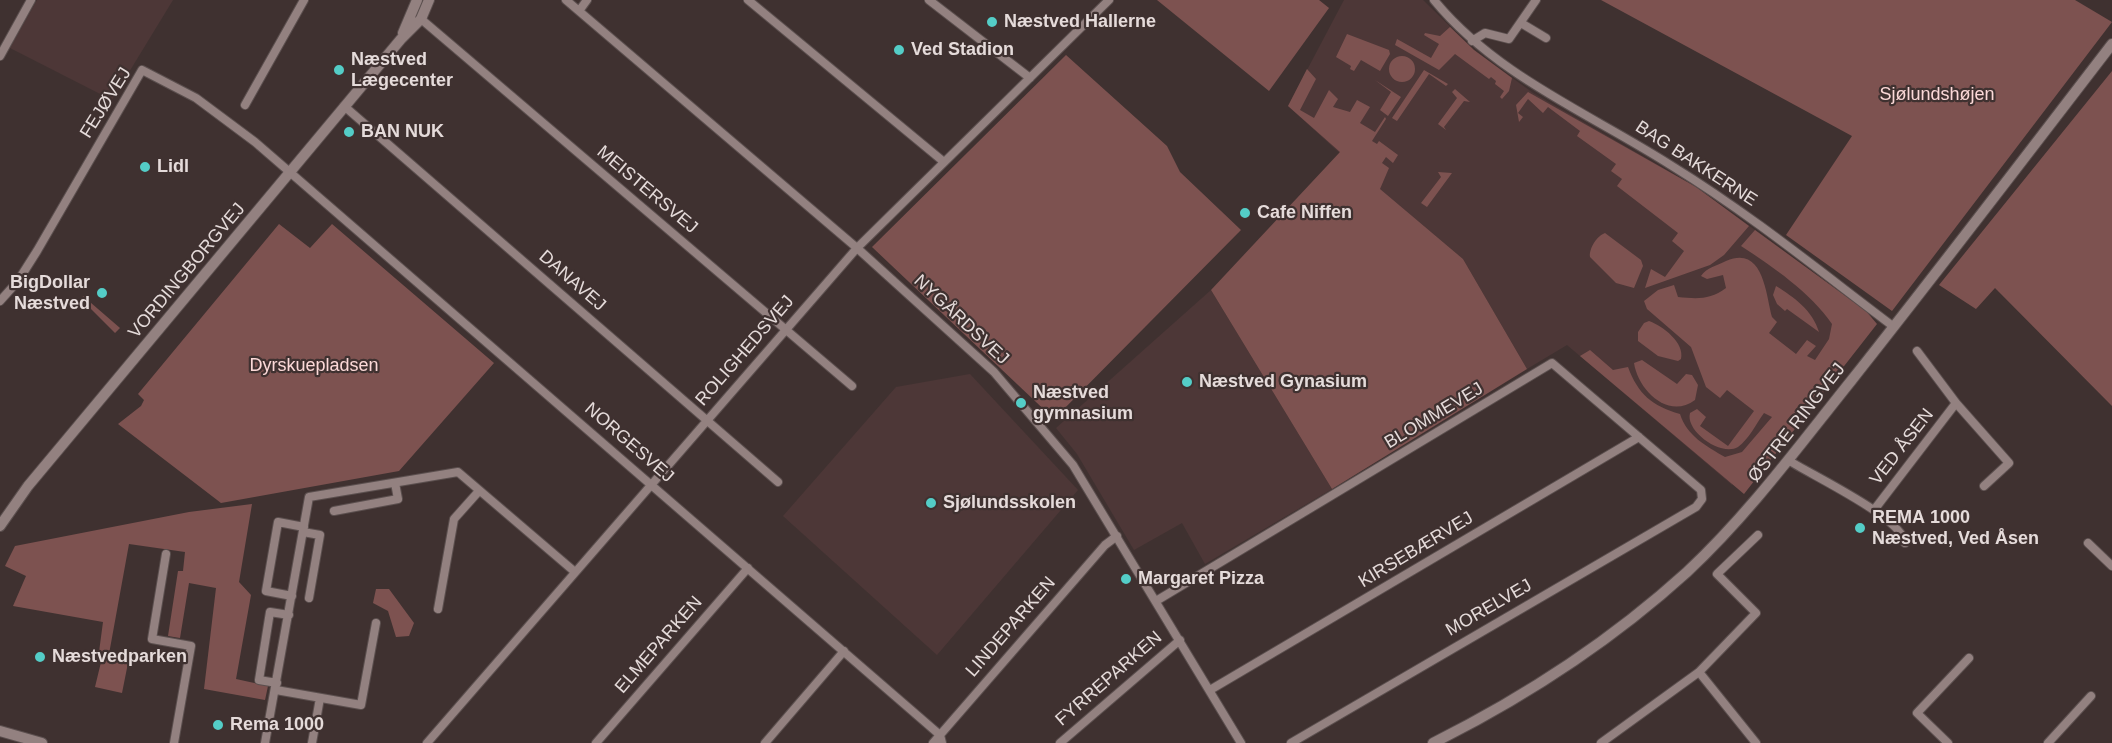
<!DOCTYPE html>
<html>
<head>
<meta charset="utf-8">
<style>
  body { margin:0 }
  canvas { display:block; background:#3f3130 }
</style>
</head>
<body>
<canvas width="2112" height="743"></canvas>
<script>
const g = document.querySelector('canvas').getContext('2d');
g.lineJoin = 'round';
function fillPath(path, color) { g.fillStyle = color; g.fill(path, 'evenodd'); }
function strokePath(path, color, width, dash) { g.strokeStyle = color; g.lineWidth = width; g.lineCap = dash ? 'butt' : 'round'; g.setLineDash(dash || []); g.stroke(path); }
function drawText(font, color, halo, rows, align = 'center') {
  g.font = font + ' Arial,sans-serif'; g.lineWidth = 4.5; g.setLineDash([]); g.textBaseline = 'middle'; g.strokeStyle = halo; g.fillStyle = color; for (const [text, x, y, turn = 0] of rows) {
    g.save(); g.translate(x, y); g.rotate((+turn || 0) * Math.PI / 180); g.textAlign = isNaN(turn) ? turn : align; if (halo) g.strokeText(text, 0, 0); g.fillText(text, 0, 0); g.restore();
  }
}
fillPath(new Path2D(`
  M 37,0 L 173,0 L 112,100 L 10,48 Z
  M 1344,0 L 1423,0 L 1474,50 L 1533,93 L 1696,187 L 1866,311 L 1732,485 L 1567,345 L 1527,369 L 1463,259 L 1379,189 L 1288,106 Z
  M 1211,290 L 1332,489 L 1205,564 L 1182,523 L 1134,550 L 1077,454 L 1056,428 Z
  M 970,374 L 1078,490 L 937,655 L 783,516 L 896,387 Z`), '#4d3737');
fillPath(new Path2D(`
  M 1157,0 L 1319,0 L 1329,8 L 1269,91 Z
  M 1601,0 L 2075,0 L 2112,22 L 1892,311 L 1786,235 L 1852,136 Z
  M 1450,27 L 1474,50 L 1512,78 L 1509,91 L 1502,99 L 1500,97 L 1504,91 L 1495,84 L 1496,81 L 1491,77 L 1489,79 L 1455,54 L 1439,70 L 1395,45 L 1397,39 L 1431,58 L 1439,44 L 1424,35 L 1425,33 L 1440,36 Z
  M 1347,34 L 1389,50 L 1390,54 L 1380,71 L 1361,60 L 1354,71 L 1350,69 L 1351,66 L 1336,57 Z
  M 1066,55 L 1167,146 L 1180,172 L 1241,230 L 1054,419 L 872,247 Z
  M1389 69a13 13 0 1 1 26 0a13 13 0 1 1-26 0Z
  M 1307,69 L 1316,79 L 1300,110 L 1314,118 L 1329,90 L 1338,99 L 1333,107 L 1350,112 L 1357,100 L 1370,107 L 1360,123 L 1375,132 L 1385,117 L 1386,119 L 1372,141 L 1377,144 L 1379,141 L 1398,155 L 1393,163 L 1386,157 L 1382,163 L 1389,168 L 1380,189 L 1463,259 L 1527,369 L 1332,489 L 1211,290 L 1340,152 L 1288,106 Z
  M 1424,70 L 1448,84 L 1446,86 L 1429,74 L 1397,121 L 1392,118 Z
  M 2112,71 L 2112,406 L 1995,288 L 1976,309 L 1939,285 Z
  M 1375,80 L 1401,97 L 1388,116 L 1380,110 L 1391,92 Z
  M 1455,89 L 1470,102 L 1464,101 L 1444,127 L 1446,130 L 1438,124 L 1457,98 L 1452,92 Z
  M 1528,92 L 1696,187 L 1749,226 L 1724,255 L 1710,265 L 1645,288 L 1651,269 L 1665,277 L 1684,251 L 1672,241 L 1678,233 L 1617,186 L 1622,179 L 1611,171 L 1616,164 L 1577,136 L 1580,131 L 1548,107 L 1543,113 L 1528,99 L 1518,113 L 1523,117 L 1519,122 L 1516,105 Z
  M 1438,172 L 1452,173 L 1427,207 L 1421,203 L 1441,177 Z
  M 279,224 L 310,248 L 332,224 L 494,363 L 399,471 L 221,503 L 118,424 L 141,406 L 144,400 L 138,394 Z
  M 1755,230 L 1866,311 L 1877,324 L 1744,494 L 1580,356 L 1590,350 L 1613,370 L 1628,367 C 1638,394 1652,406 1680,414 C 1687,436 1706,446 1725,457 L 1742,452 L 1772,417 L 1764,413 C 1756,424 1749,439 1738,447 C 1721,457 1685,431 1690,413 L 1697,409 L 1706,417 L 1700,426 L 1728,446 L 1754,411 L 1727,390 L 1720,398 L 1706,387 L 1691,347 L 1647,309 L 1644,301 L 1658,290 L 1674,285 L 1678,297 C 1697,299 1710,300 1726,288 L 1723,275 L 1707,279 L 1701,276 C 1706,268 1718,265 1726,261 C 1764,244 1766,296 1772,317 L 1777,322 L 1769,333 L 1796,354 L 1807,340 L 1816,346 L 1807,356 L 1815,360 L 1829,339 L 1832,324 C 1810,292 1773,267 1741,246 Z
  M 1605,233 L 1641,260 L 1643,266 L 1634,288 L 1616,283 L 1590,257 C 1589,248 1597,236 1605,233 Z
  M 1776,286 C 1794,297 1813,311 1819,332 L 1787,309 L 1785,311 L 1777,304 L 1773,295 Z
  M 83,296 L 120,328 L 115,333 L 82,300 Z
  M 1649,321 C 1663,326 1685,343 1681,359 L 1678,361 L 1658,356 L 1638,341 L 1638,332 L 1644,323 Z
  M 1642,360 L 1677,384 L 1686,374 L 1692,375 L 1698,385 L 1695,400 C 1668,420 1638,390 1634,363 Z
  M 252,504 L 239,582 L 251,595 L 236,679 L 268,686 L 265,700 L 204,689 L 216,588 L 189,583 L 180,638 L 168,636 L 178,571 L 183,571 L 185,552 L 129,544 L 109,654 L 99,652 L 103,622 L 13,606 L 26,576 L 5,566 L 15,546 L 189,512 Z
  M 376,589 L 389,589 L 414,623 L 409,636 L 396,637 L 388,611 L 373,603 Z
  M 102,658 L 128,663 L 122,693 L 95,687 Z`), '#7d5250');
const minor = new Path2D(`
  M 566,0 L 857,248 L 994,372 L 1073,465 L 1241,743
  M 748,0 L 944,162
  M 929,0 L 1030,78
  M 1434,0 C 1496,76 1591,114 1672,166 C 1750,214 1821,272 1894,327
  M 579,11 L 587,0
  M 421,19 L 852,386
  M 1521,23 L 1546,38
  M 1472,41 L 1485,33 L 1509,39 L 1536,0
  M 0,56 L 31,0
  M 245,105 L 304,0
  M 344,106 L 778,482
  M 0,301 L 18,281 L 37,251 L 142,70 L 196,98 L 255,142 L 940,735 L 942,743
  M 1917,351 L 1956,403 L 2009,463 L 1984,486
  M 1788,460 C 1811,475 1903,518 1905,543
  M 1874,510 L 1956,403
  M 334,511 L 398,499 L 395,483
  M 303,532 L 320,535 L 309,598
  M 2088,543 L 2112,566
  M 166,554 L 152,639 L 191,646 L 174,743
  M 292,596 L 266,591 L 278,522 L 304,527
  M 1156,601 L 1552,363 L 1701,490 L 1702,499 L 1696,507 L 1291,743
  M 438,609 L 454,519 L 479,491
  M 1699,672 L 1756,613 L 1717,574 L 1758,535
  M 277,683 L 259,680 L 270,612 L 289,615
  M 276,690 L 361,705 L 376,623
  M 1210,690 L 1639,437
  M 265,743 L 309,497 L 458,472 L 575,572
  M 312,743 L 320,698
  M 427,743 L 857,248 L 1109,0
  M 596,743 L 748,568
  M 765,743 L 844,651
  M 933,743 L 1105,545 L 1117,536
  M 1060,743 L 1180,640
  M 1601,743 L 1699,672 L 1756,743
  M 1948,743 L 1917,713 L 1969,658
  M 2048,743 L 2091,696`);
const tertiary = new Path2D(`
  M 403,33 L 417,0
  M 0,526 L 28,486 L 401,39 L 421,19 L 429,0
  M 0,731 L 42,743
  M 1433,743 C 1525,697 1611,641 1687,572 C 1749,514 1798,447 1851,381 C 1939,270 2025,157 2112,44`);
strokePath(minor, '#5b4f4e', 10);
strokePath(tertiary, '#5b4f4e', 12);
strokePath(minor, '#938180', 8);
strokePath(tertiary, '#938180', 10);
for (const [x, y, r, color] of [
  [992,22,6,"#54cdc7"],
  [899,50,6,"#54cdc7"],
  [339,70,6,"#54cdc7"],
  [349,132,6,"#54cdc7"],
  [145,167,6,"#54cdc7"],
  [1245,213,6,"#54cdc7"],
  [102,293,6,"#54cdc7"],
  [1187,382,6,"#54cdc7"],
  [1021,403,6,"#54cdc7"],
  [931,503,6,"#54cdc7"],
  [1860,528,6,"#54cdc7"],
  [1126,579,6,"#54cdc7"],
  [40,657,6,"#54cdc7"],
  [218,725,6,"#54cdc7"]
]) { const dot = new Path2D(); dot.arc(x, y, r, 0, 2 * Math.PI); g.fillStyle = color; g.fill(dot); strokePath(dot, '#3f3130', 2); }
drawText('bold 18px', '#e5dbda', '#3f3130', [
  ["Næstved Hallerne",1004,22],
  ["Ved Stadion",911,50],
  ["Næstved",351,60],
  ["Lægecenter",351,81],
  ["BAN NUK",361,132],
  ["Lidl",157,167],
  ["Cafe Niffen",1257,213],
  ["BigDollar",90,283,"right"],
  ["Næstved",90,304,"right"],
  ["Næstved Gynasium",1199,382],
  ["Næstved",1033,393],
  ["gymnasium",1033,414],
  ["Sjølundsskolen",943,503],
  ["REMA 1000",1872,518],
  ["Næstved, Ved Åsen",1872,539],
  ["Margaret Pizza",1138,579],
  ["Næstvedparken",52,657],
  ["Rema 1000",230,725]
], 'left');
drawText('18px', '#fcd9d8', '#3f3130', [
  ["Sjølundshøjen",1937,95],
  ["Dyrskuepladsen",314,366]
]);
drawText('18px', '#e5dbda', '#3f3130', [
  ["FEJØVEJ",106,103,-58],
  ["BAG BAKKERNE",1696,164,33],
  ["MEISTERSVEJ",647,190,40],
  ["VORDINGBORGVEJ",187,271,-50],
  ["DANAVEJ",572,281,41],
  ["NYGÅRDSVEJ",961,320,43],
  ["ROLIGHEDSVEJ",745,351,-49],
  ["BLOMMEVEJ",1434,416,-31],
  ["ØSTRE RINGVEJ",1797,423,-52],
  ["NORGESVEJ",629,443,41],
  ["VED ÅSEN",1902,447,-52],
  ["KIRSEBÆRVEJ",1416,550,-31],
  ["MORELVEJ",1489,608,-30],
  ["LINDEPARKEN",1011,627,-49],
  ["ELMEPARKEN",659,645,-49],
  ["FYRREPARKEN",1109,679,-41]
]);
</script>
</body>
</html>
